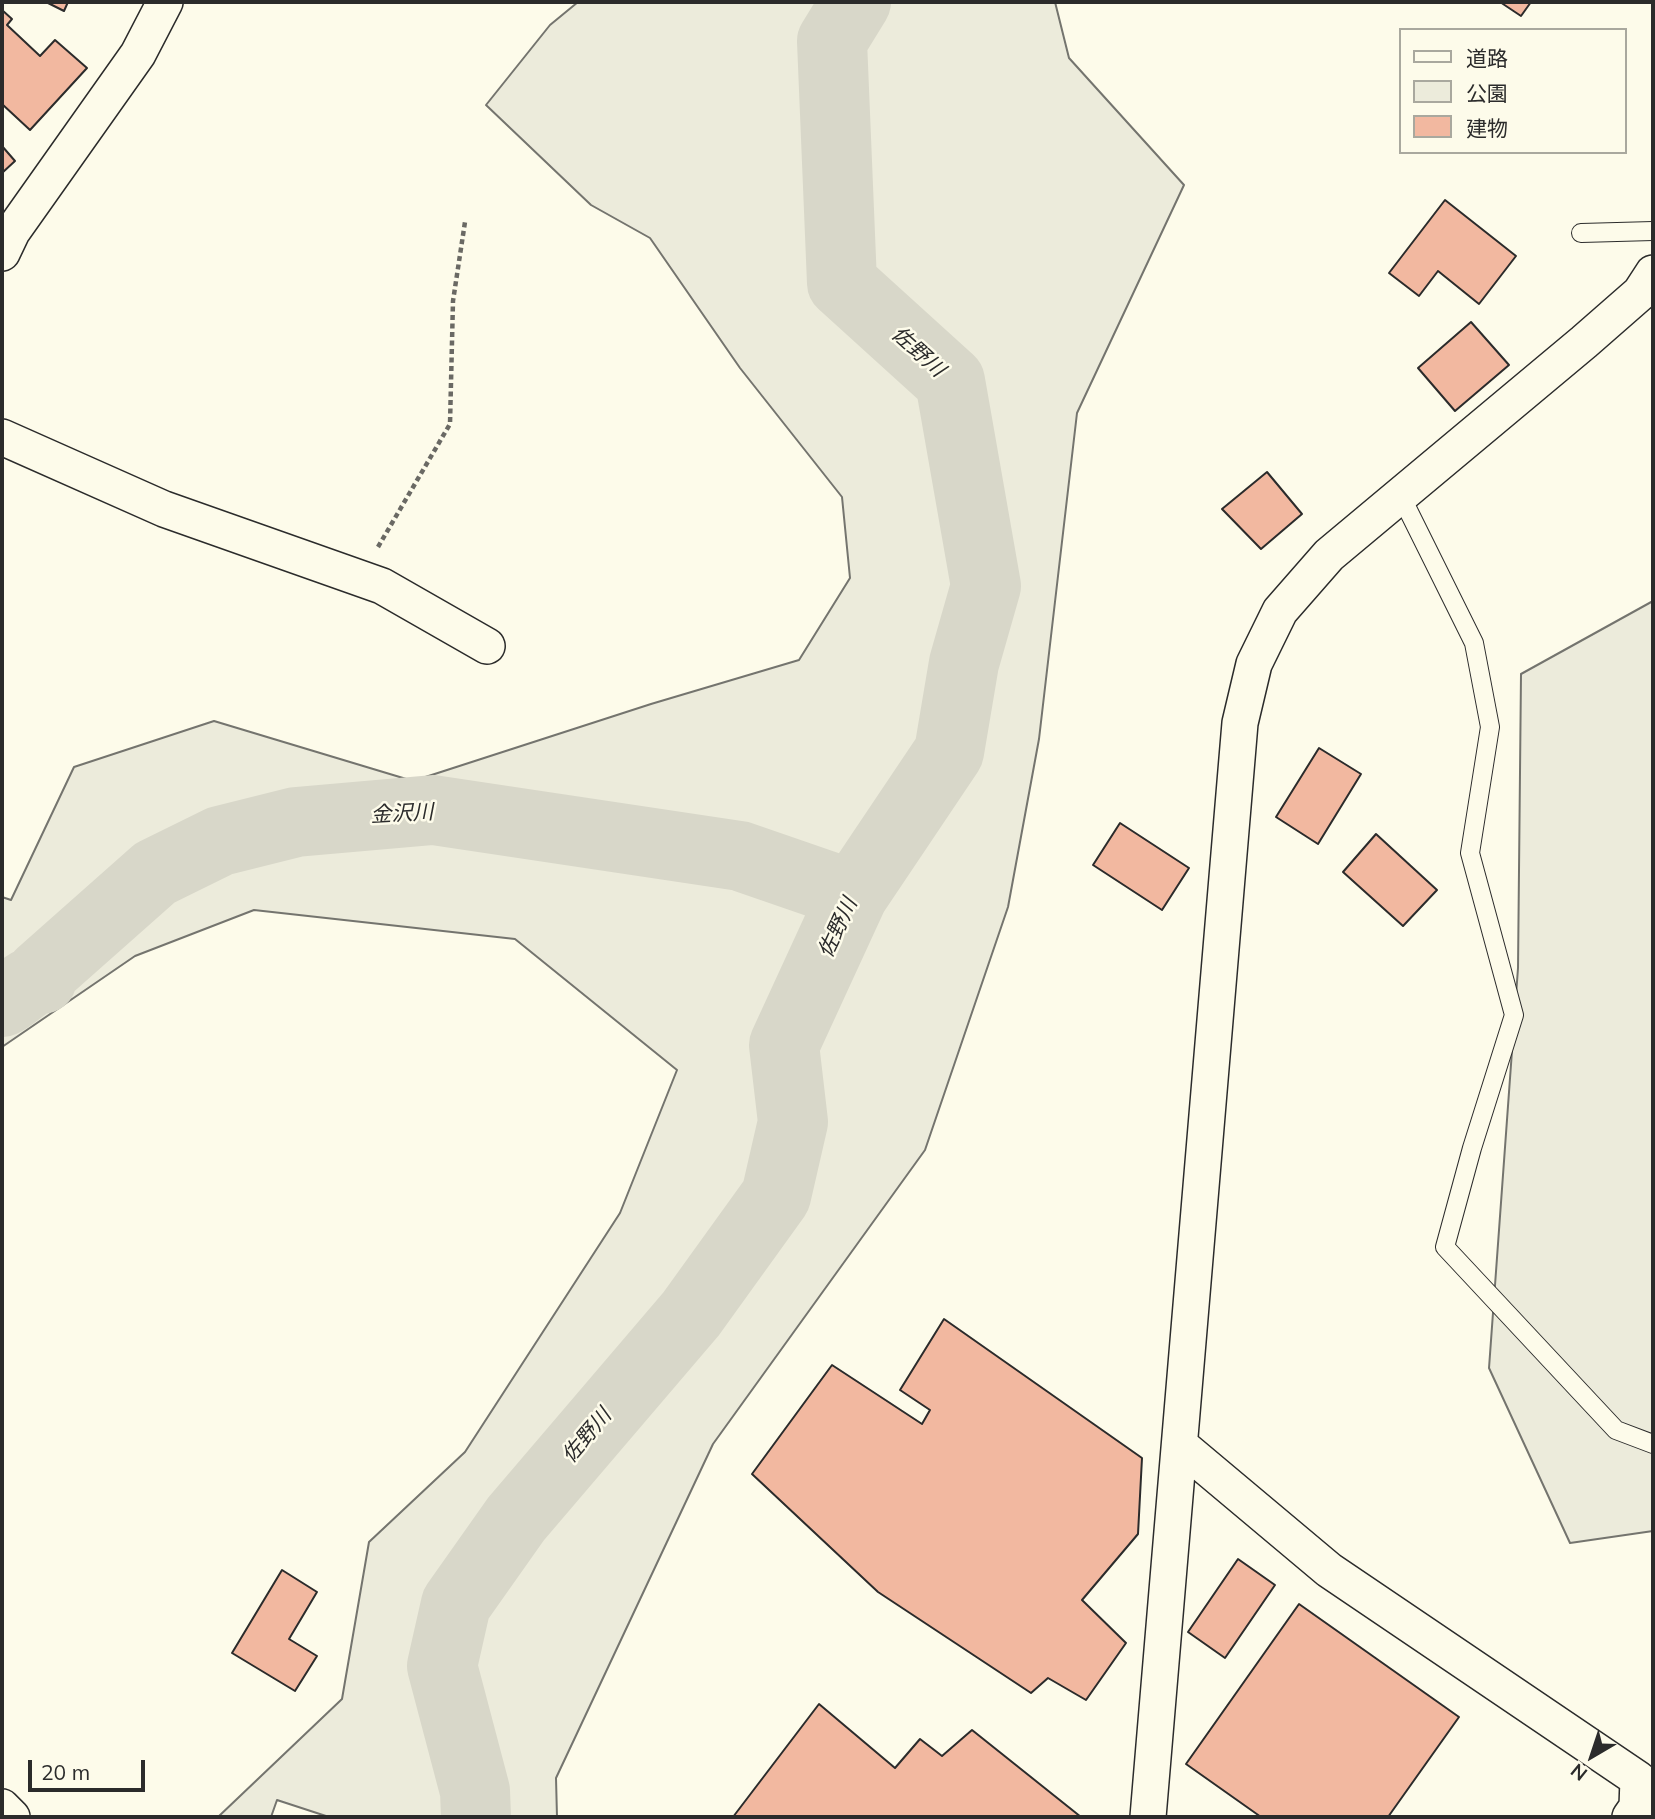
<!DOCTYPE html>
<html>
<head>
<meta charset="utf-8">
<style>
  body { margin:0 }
  #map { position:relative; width:1655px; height:1819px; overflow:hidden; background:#fdfbea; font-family:Mulish,"Noto Sans JP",sans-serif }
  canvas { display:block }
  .frame { position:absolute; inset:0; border:4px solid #2b2b2b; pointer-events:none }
  .legend { position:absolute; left:1399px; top:28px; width:228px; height:126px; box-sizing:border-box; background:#fdfbea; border:2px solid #a9a89e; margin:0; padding:9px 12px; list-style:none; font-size:21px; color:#2b2b2b }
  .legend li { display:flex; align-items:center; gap:14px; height:35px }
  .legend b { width:35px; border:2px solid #a9a89e }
  .north { position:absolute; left:1557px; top:1721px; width:70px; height:70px; -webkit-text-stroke:5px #fdfbea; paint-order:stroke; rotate:219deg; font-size:19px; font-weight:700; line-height:28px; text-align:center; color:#2b2b2b }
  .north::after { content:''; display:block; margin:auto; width:24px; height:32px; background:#2b2b2b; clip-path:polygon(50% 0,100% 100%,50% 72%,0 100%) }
  .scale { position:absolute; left:28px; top:1760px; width:117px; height:32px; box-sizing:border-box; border:4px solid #2b2b2b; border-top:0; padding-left:9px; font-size:21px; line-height:24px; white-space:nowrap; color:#2b2b2b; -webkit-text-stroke:5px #fdfbea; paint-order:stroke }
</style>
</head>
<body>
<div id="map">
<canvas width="1655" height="1819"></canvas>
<div class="frame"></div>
<ul class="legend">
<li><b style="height:9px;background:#fdfbea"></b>道路</li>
<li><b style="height:19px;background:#ecebdb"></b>公園</li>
<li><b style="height:19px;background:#f2b8a0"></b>建物</li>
</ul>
<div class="north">N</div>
<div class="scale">20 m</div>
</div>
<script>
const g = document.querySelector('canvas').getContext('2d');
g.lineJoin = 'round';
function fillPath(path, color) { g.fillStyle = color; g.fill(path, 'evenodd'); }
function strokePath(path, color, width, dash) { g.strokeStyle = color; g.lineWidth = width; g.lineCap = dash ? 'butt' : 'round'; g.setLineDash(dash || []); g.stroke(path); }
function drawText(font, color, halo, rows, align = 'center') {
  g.font = font + ' Mulish,"Noto Sans JP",sans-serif'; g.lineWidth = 5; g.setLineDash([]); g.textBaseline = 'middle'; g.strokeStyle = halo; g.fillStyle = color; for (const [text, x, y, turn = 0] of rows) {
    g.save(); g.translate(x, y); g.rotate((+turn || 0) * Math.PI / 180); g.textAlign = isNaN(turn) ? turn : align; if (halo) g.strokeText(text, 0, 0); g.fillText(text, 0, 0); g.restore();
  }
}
const green = new Path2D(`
  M 578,2 L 1055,2 L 1069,58 L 1184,185 L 1077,413 L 1039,739 L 1008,907 L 925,1150 L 713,1444 L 556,1778 L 557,1817 L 329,1817 L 277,1800 L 271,1817 L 218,1817 L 342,1699 L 369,1542 L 465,1452 L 620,1213 L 677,1070 L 515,939 L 254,910 L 135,956 L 2,1047 L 2,897 L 11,900 L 74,767 L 214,721 L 413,781 L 651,704 L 799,660 L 850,578 L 842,497 L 740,368 L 650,238 L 591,205 L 486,105 L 550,25 Z
  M 1653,601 L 1653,1531 L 1570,1543 L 1489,1368 L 1518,968 L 1521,674 Z`);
fillPath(green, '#ecebdb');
strokePath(green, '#74746e', 2);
strokePath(new Path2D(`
  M 2,1002 C 17,995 25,981 42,979 L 41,974 L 155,873 L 220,841 L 296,822 L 433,810 L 740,856 L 853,895
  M 476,1817 L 475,1791 L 442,1666 L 456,1604 L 516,1519 L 691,1314 L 776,1196 L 793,1122 L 784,1045 L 853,895 L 949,752 L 964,663 L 986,586 L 950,381 L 842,283 L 832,41 L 856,2`), '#d8d7c9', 70);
const building = new Path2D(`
  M 46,2 L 68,2 L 64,11 Z
  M 1500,2 L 1531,2 L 1521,16 Z
  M 2,10 L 12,19 L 7,25 L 40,56 L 55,40 L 87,68 L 30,130 L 2,104 Z
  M 2,146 L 15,161 L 2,173 Z
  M 1445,200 L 1516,256 L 1479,304 L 1438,271 L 1419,296 L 1389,273 Z
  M 1471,322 L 1509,365 L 1455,411 L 1418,368 Z
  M 1267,472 L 1302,514 L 1261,549 L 1222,509 Z
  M 1319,748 L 1361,774 L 1318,844 L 1276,817 Z
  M 1120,823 L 1189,868 L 1162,910 L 1093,865 Z
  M 1376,834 L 1437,890 L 1403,926 L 1343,872 Z
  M 944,1319 L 1142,1458 L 1138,1534 L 1082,1600 L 1126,1643 L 1086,1700 L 1048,1678 L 1031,1693 L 878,1592 L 752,1474 L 832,1365 L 922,1424 L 930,1410 L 900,1390 Z
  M 1238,1559 L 1275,1585 L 1225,1658 L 1188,1632 Z
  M 282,1570 L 317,1592 L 289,1639 L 317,1656 L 295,1691 L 232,1653 Z
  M 1299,1604 L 1459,1717 L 1388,1817 L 1261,1817 L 1186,1764 Z
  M 819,1704 L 895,1768 L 920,1739 L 942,1756 L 972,1730 L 1081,1817 L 733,1817 Z`);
fillPath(building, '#f2b8a0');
strokePath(building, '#2b2b2b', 2);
const service = new Path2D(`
  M 1581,233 L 1653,231
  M 1401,496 L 1474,643 L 1490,727 L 1470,853 L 1514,1015 L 1472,1148 L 1445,1247 L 1616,1430 L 1653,1444`);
const minor = new Path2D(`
  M 2,253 L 12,232 L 138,54 L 165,2
  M 2,437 L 164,509 L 382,586 L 487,646
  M 1180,1445 L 1329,1570 L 1638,1779 L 1637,1807 L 1630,1817
  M 2,1807 L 12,1817
  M 1148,1817 L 1240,723 L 1254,664 L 1280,611 L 1329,555 L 1584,342 L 1640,293 L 1653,273`);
strokePath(service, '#2b2b2b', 20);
strokePath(minor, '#2b2b2b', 38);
strokePath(new Path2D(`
  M 378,547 L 450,424 L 453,301 L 465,222`), '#6a6964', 4.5, [5, 3.5]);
strokePath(service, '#fdfbea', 18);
strokePath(minor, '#fdfbea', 35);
drawText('italic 21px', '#2b2b2b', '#fdfbea', [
  ["佐野川",918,352,42],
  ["金沢川",402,814,-3],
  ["佐野川",838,928,-65],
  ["佐野川",587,1436,-50]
]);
</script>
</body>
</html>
